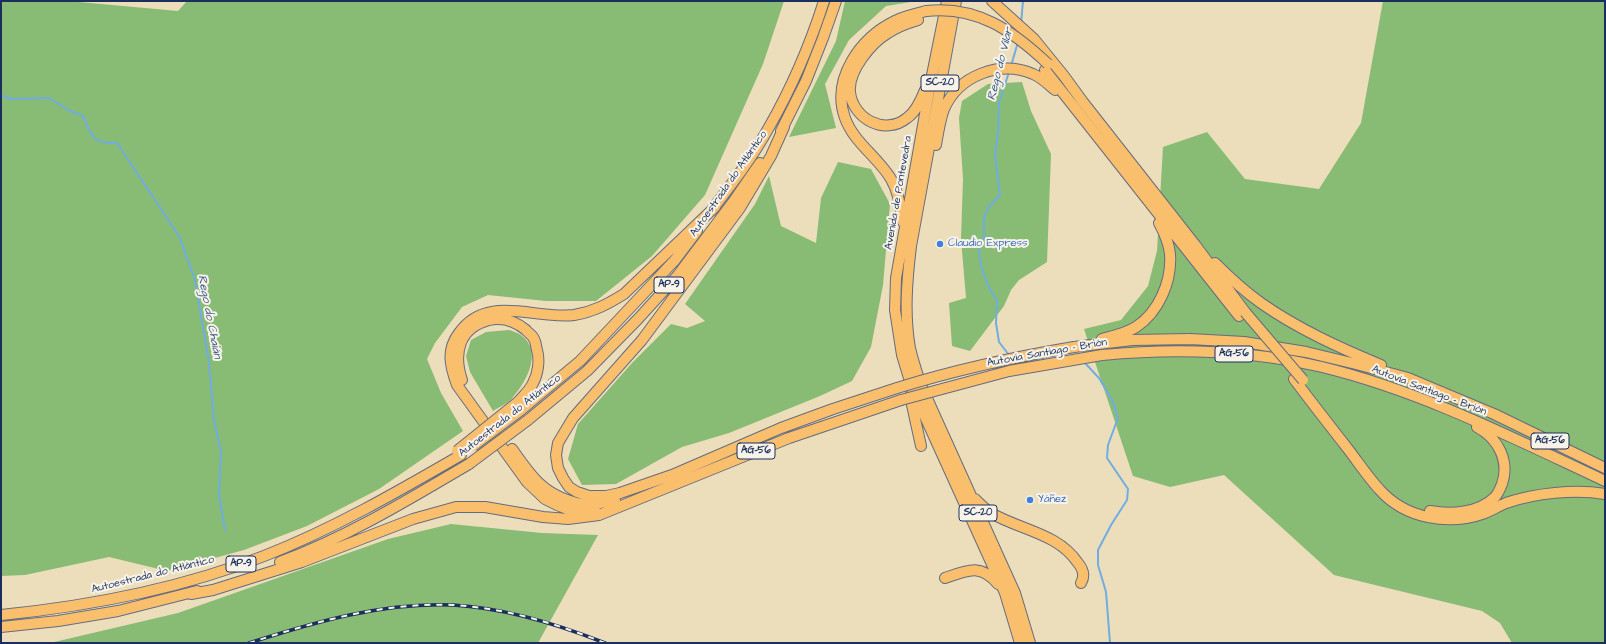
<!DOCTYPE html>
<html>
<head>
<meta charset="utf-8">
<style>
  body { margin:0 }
  #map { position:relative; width:1606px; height:644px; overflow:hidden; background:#ecdebb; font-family:"Architects Daughter",sans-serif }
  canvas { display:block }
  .frame { position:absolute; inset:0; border:2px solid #1b2f5e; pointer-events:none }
</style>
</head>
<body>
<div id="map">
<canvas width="1606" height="644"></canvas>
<div class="frame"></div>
</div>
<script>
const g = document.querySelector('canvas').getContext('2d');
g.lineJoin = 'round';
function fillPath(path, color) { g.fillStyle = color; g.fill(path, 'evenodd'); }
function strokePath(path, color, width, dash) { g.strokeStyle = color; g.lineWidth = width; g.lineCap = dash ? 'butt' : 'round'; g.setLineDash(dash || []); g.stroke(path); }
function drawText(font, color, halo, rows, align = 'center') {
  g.font = font + ' "Architects Daughter",sans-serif'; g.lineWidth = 4; g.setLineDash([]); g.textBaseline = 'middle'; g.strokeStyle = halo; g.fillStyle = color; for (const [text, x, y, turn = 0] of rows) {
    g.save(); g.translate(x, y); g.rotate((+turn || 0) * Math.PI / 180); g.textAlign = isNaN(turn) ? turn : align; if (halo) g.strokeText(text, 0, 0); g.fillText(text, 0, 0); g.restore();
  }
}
fillPath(new Path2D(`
  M 1,1 L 68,1 L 178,11 L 187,1 L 784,1 L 763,64 L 705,195 L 652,256 L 596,301 L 546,301 L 488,295 L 462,307 L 435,343 L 427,359 L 441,393 L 463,431 L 379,489 L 307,526 L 244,550 L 167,571 L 109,557 L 25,575 L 1,576 Z
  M 845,1 L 917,1 L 886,6 L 849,40 L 825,84 L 836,128 L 789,137 L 836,41 Z
  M 1383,1 L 1605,1 L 1605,643 L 1512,643 L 1500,623 L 1482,611 L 1334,575 L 1224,475 L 1170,487 L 1133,476 L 1084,329 L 1121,320 L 1148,286 L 1157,251 L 1163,147 L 1207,132 L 1245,179 L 1319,189 L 1361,123 Z
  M 1022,82 L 1031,111 L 1051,154 L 1047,262 L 1019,280 L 1011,290 L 1004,306 L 970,351 L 952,346 L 949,303 L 966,298 L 961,239 L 963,179 L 959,118 L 962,101 L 988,84 Z
  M 838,162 L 871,169 L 890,204 L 883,285 L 871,347 L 852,381 L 820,396 L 729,433 L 682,447 L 616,484 L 582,485 L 568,459 L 578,424 L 632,363 L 671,324 L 687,328 L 705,321 L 685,304 L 755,204 L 769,176 L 781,226 L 816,243 L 821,198 Z
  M 509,330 C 513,331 518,333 521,335 C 543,351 527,381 513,397 C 509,403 499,407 493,411 L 470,372 L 466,356 L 471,340 L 486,332 Z
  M 451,524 L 542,533 L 598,535 L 538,643 L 50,643 L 178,613 L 388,539 Z`), '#88bb74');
strokePath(new Path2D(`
  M 1021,24 L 1023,1
  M 1011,66 L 1018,42
  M 1009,72 L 999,103 L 998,133 L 995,154 L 1000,195 L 988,208 L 984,218 L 984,236 L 979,249 L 981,266 L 989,288 L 997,300 L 996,323 L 999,342 L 1009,355
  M 1,95 L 10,99 L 49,98 L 68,110 L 83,116 C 92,136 92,144 117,143 L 179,236 L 195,280 L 209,362 L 214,420 L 221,452 L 219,495 L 225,530
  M 1022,361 L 1034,362
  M 1084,362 L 1099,378 L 1113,402 L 1118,418 L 1108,445 L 1107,458 L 1128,489 L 1127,500 L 1111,525 L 1098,550 L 1098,565 L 1106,592 L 1110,643`), '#70ade2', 2);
const highway = new Path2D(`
  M 947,1 L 931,80 L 896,278 L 895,310 L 902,355 L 912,388 L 1005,593 L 1020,643
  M 956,1 L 911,246 C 907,280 904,314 910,348 C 913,361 917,373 921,385 L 1015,593 L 1030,643
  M 992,1 L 1034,39 L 1064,76 L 1083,102 L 1196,246 L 1245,312
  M 918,20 C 908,23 897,27 888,33 C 871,43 848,71 850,92 C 853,119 885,136 907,118 C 916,112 921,100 925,90
  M 1045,70 L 1239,316
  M 784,127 L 771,156 L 740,208 L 642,340 L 573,418 L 558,443 L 556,455 L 558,468 L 563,478 L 569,487 L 577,492 L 589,496 L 606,496 L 620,493 L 672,475 L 781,428 L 833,409 L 897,388
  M 781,131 L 806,81 L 823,38 L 836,1
  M 936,145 C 938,133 940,120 944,109 C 959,75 1000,60 1033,74 C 1041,77 1048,84 1055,90
  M 711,211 C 731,185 752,158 768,129 C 791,89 810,45 824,1
  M 903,222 C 900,207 899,193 891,179 C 878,157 854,143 845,118 C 831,79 860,38 895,21 C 905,16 916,14 926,11
  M 1215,263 C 1230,278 1244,291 1261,303 C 1298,329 1340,348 1381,365
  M 1102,339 C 1113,336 1127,333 1136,327 C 1159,312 1172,281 1170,254 C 1169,244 1164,232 1159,223
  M 1074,347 L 1132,340 L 1190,339 L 1244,342 L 1306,352 L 1356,364 L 1408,378 L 1494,414 L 1605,468
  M 1102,355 C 1175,348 1250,350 1322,367 C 1421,391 1513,438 1605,481
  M 1294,379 C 1312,403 1330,426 1348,449 C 1358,462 1368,477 1379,489 C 1405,519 1449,526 1485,513 C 1492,510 1499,506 1506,503 C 1535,493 1575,489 1605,494
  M 462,380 C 453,353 459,328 489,320 C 503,317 515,321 526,330 C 528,333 533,335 534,339 C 536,342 536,347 537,350 C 540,360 538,374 533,383 C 530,390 523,396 518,402
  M 910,396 L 921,446
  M 521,410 L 580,361 L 675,260 L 697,231
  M 528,420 L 587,371 L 638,319 L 678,275 L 733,202 L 760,163
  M 512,449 C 530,474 540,491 570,501 C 576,503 584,505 591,505 C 599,504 607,501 615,500
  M 975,499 C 980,504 985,509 991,513 C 1020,530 1058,533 1078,563 C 1083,569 1085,576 1081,583
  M 595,511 L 570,510 L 557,505 L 545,499 L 527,482 L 457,385 C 450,366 446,350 459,333 C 487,293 535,320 574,315 C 593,312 608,304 624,294 L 715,207
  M 1430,511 C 1451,515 1479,513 1495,497 C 1498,494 1500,489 1502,484 C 1510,461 1498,438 1477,427
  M 280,562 C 347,537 408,500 469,464
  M 945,578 C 967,570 981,563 998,584
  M 191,594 L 213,590 L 302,562 L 413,519 L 456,507 L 485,507 L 543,517 L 568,519 L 599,515 L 789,438 L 901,400
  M 1,615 C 90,606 180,589 264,556 C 333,529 397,492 461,455
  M 1,627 L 58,621 L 118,611 L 197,591`);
strokePath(highway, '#646c7f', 12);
strokePath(highway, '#f9bf6d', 10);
const rail = new Path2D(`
  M 249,643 C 315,622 383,602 453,605 C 506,608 557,624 605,643`);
strokePath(rail, '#1b2f5e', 3.5);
strokePath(rail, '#f7f3e8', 2, [6]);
const highwayBridge = new Path2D(`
  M 926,11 C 977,5 1013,31 1048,64
  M 1245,312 L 1303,380
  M 897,388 C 955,370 1014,357 1074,347
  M 901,400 L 1009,371 L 1102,355
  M 473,446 L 521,410
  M 457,451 L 518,402
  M 469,464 L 528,420`);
strokePath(highwayBridge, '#646c7f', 12, []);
strokePath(highwayBridge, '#f9bf6d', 10);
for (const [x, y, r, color] of [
  [940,244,4,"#3f7fe0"],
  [1030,500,4,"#3f7fe0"]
]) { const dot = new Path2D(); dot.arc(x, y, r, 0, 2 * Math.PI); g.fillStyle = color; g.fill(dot); strokePath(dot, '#f7f3e8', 1.5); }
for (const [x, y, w] of [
  [940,83,38],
  [669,285,30],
  [1234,354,38],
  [1550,441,38],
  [756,451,38],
  [978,513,38],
  [241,564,30]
]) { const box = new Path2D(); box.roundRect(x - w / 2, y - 8, w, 16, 3); g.fillStyle = '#f7f3e8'; g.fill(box); strokePath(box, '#1b2f5e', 1); }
drawText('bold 10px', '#1b2f5e', null, [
  ["SC-20",940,83],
  ["AP-9",669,285],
  ["AG-56",1234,354],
  ["AG-56",1550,441],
  ["AG-56",756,451],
  ["SC-20",978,513],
  ["AP-9",241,564]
]);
drawText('11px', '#1b2f5e', '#f7f3e8', [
  ["Autoestrada do Atlántico",729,184,-55],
  ["Avenida de Pontevedra",899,193,-80],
  ["Autovía Santiago - Brión",1047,353,-10],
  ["Autovía Santiago - Brión",1429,391,21],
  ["Autoestrada do Atlántico",510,416,-38],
  ["Autoestrada do Atlántico",153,575,-14]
]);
drawText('11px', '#366cbe', '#f7f3e8', [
  ["Claudio Express",948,244],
  ["Yáñez",1038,500]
], 'left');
drawText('italic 12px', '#355586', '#f7f3e8', [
  ["Rego do Vilar",1001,64,-76],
  ["Rego do Chaián",209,317,79]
]);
</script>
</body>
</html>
